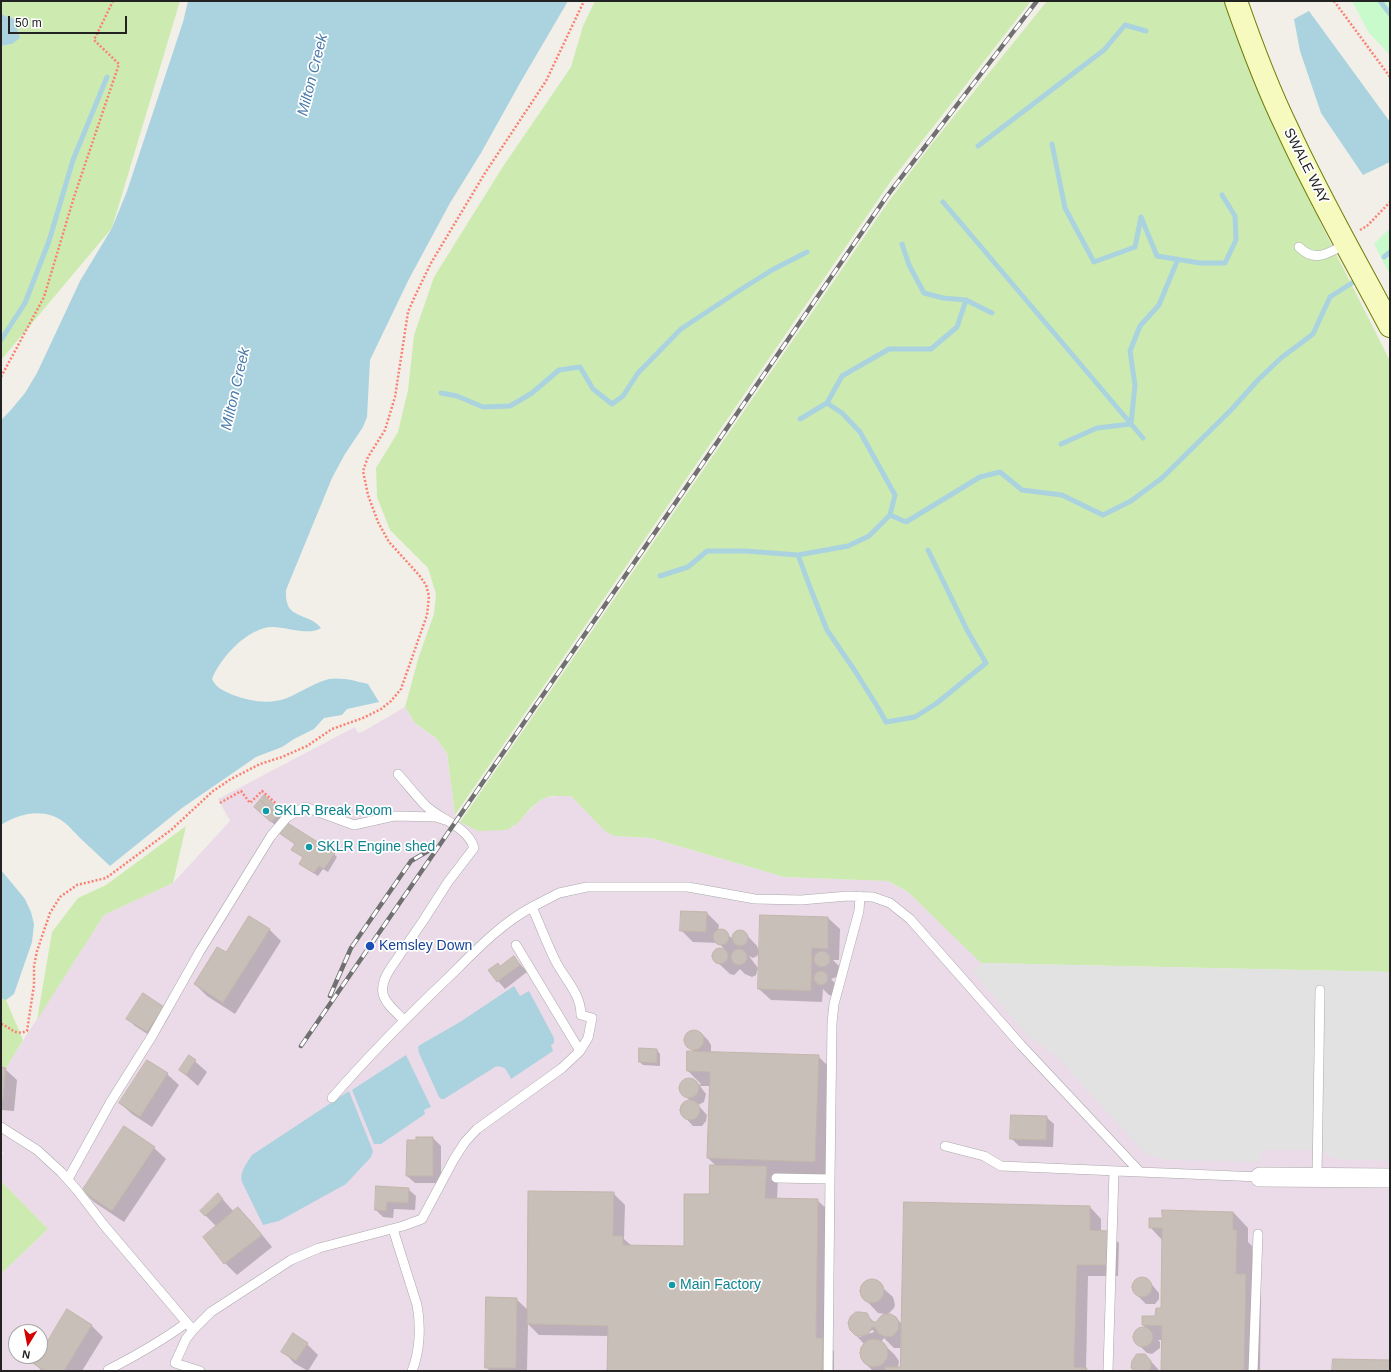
<!DOCTYPE html>
<html>
<head>
<meta charset="utf-8">
<style>
  body { margin:0 }
  #map { position:relative; width:1391px; height:1372px; overflow:hidden; background:#f2efe9; font-family:Helvetica,sans-serif }
  canvas { display:block }
  .frame { position:absolute; inset:0; border:2px solid #222; pointer-events:none }
  .north { position:absolute; left:8px; top:1324px; width:40px; height:40px; box-sizing:border-box; background:#fff; border:1px solid #a7a7a7; border-radius:50%; rotate:190deg; font-size:11px; font-weight:700; line-height:16px; text-align:center; color:#222 }
  .north::after { content:''; display:block; margin:auto; width:14px; height:18px; background:#d40000; clip-path:polygon(50% 0,100% 100%,50% 72%,0 100%) }
  .scale { position:absolute; left:8px; top:16px; width:119px; height:18px; box-sizing:border-box; border:2px solid #222; border-top:0; padding-left:5px; font-size:12px; line-height:14px; white-space:nowrap; color:#222; -webkit-text-stroke:3px #fff; paint-order:stroke }
</style>
</head>
<body>
<div id="map">
<canvas width="1391" height="1372"></canvas>
<div class="frame"></div>
<div class="north">N</div>
<div class="scale">50 m</div>
</div>
<script>
const g = document.querySelector('canvas').getContext('2d');
g.lineJoin = 'round';
function fillPath(path, color) { g.fillStyle = color; g.fill(path, 'evenodd'); }
function strokePath(path, color, width, dash) { g.strokeStyle = color; g.lineWidth = width; g.lineCap = dash ? 'butt' : 'round'; g.setLineDash(dash || []); g.stroke(path); }
function drawText(font, color, halo, rows, align = 'center') {
  g.font = font + ' Helvetica,sans-serif'; g.lineWidth = 3.5; g.setLineDash([]); g.textBaseline = 'middle'; g.strokeStyle = halo; g.fillStyle = color; for (const [text, x, y, turn = 0] of rows) {
    g.save(); g.translate(x, y); g.rotate((+turn || 0) * Math.PI / 180); g.textAlign = isNaN(turn) ? turn : align; if (halo) g.strokeText(text, 0, 0); g.fillText(text, 0, 0); g.restore();
  }
}
fillPath(new Path2D(`
  M 405,707 L 415,723 L 436,738 L 447,753 L 455,815 L 460,822 L 513,827 L 539,801 L 545,798 L 563,795 L 571,796 L 614,836 L 651,838 L 784,877 L 888,881 L 908,892 L 982,963 L 1390,973 L 1390,1371 L 1,1371 L 1,1270 L 3,1272 L 48,1229 L 1,1181 L 1,1156 L 4,1153 L 1,1150 L 1,1067 L 6,1067 L 104,915 L 173,883 L 230,821 L 218,799 L 355,727 L 358,733 L 364,731 ZM 16,1332 L 40,1332 L 40,1356 L 16,1356 Z`), '#ebdbe8');
fillPath(new Path2D(`
  M 1,1 L 180,1 L 112,228 L 1,360 L 1,46 L 12,44 L 14,19 L 1,14 Z
  M 595,1 L 1031,1 L 891,181 L 455,815 L 447,753 L 436,738 L 415,723 L 405,707 L 419,656 L 434,614 L 436,594 L 428,568 L 390,530 L 377,497 L 376,468 L 398,432 L 408,390 L 414,335 L 434,277 L 502,168 L 571,67 L 583,26 Z
  M 1047,1 L 1231,1 L 1321,224 L 1390,361 L 1390,972 L 981,963 L 908,892 L 888,881 L 784,877 L 651,838 L 614,836 L 605,831 L 571,796 L 552,796 L 545,798 L 539,801 L 530,809 L 518,823 L 507,830 L 478,831 L 460,822 L 889,201 L 930,146 Z
  M 186,826 L 173,883 L 104,915 L 37,1020 L 52,932 L 78,898 L 106,885 Z
  M 1,998 L 6,1000 L 23,1040 L 6,1068 L 1,1067 Z
  M 1,1181 L 48,1229 L 3,1272 L 1,1270 Z`), '#cdebb0');
fillPath(new Path2D(`
  M 1352,1 L 1390,1 L 1390,55 L 1369,33 Z
  M 1390,228 L 1390,275 L 1374,244 Z`), '#c8facc');
fillPath(new Path2D(`
  M 981,963 L 1390,972 L 1390,1161 L 1334,1159 L 1321,1150 L 1261,1150 L 1261,1162 L 1165,1160 L 1149,1155 L 1142,1150 L 1057,1057 L 1026,1034 L 972,971 Z`), '#e2e2e2');
fillPath(new Path2D(`
  M 188,1 L 568,1 L 520,83 L 481,153 L 450,203 L 409,279 L 370,360 L 367,417 L 363,427 L 345,454 L 332,478 L 286,590 C 284,621 307,611 321,628 C 310,636 286,627 273,627 C 248,627 220,658 212,679 C 216,688 224,691 233,695 C 250,701 269,705 287,698 C 301,692 314,683 329,679 C 342,677 356,681 368,684 L 379,702 L 347,709 L 342,715 L 324,718 L 314,729 L 294,739 L 282,747 L 256,757 L 182,808 L 110,866 C 100,857 90,847 80,838 C 75,833 70,827 65,823 C 45,807 20,813 1,825 L 1,420 L 10,411 L 25,393 L 37,373 L 80,281 L 112,228 L 127,191 L 183,22 Z
  M 1309,11 L 1390,122 L 1390,162 L 1363,175 L 1321,113 L 1300,51 L 1294,19 Z
  M 1,14 L 14,19 L 20,38 L 12,44 L 1,46 Z
  M 1,870 L 25,899 L 31,912 L 34,924 L 32,942 L 14,994 L 6,1000 L 1,998 Z
  M 514,986 L 520,996 L 529,991 L 554,1038 L 554,1043 L 551,1045 L 553,1051 L 511,1079 C 507,1071 505,1065 495,1067 L 444,1099 L 441,1099 L 439,1097 L 419,1053 L 418,1047 L 420,1045 L 460,1022 Z
  M 406,1055 L 431,1107 L 424,1110 L 425,1114 L 381,1144 L 374,1144 L 352,1090 Z
  M 349,1091 L 373,1151 L 371,1157 L 346,1184 L 279,1221 L 263,1225 L 242,1182 C 239,1172 247,1163 252,1155 Z`), '#aad3df');
fillPath(new Path2D(`
  M 264,797 L 285,816 L 275,825 L 255,807 Z
  M 280,833 L 334,854 L 337,857 L 328,872 L 323,869 L 318,876 L 300,864 L 304,858 L 292,849 L 295,844 Z
  M 682,912 L 707,913 L 719,925 L 718,931 L 722,930 L 734,940 L 735,934 L 739,932 L 746,934 L 757,946 L 759,952 L 757,956 L 753,958 L 749,956 L 758,968 L 756,975 L 752,977 L 745,974 L 740,969 L 734,975 L 730,974 L 714,959 L 713,954 L 718,949 L 725,950 L 719,943 L 693,942 L 681,930 Z
  M 761,916 L 828,918 L 840,929 L 839,960 L 833,960 L 840,967 L 839,976 L 831,979 L 838,986 L 833,996 L 829,995 L 823,989 L 822,1002 L 771,1000 L 759,989 Z
  M 269,929 L 281,941 L 235,1014 L 207,996 L 195,984 L 227,953 Z
  M 514,957 L 527,972 L 505,989 L 498,981 L 500,967 Z
  M 163,1008 L 170,1015 L 155,1039 L 135,1026 L 128,1019 Z
  M 691,1031 L 700,1032 L 708,1040 L 711,1045 L 711,1053 L 818,1056 L 834,1072 L 830,1177 L 778,1179 L 777,1199 L 817,1200 L 829,1211 L 827,1344 L 834,1351 L 834,1371 L 608,1371 L 609,1336 L 539,1335 L 528,1324 L 527,1371 L 490,1371 L 486,1367 L 516,1299 L 528,1310 L 613,1193 L 625,1205 L 624,1239 L 632,1246 L 685,1247 L 710,1195 L 716,1166 L 708,1158 L 710,1086 L 700,1086 L 706,1094 L 704,1102 L 698,1105 L 707,1115 L 706,1121 L 702,1126 L 693,1126 L 681,1113 L 680,1110 L 682,1104 L 687,1101 L 690,1101 L 681,1091 L 680,1085 L 686,1079 L 692,1079 L 700,1085 L 701,1084 L 688,1071 L 694,1052 L 686,1043 L 685,1037 Z
  M 657,1050 L 660,1054 L 660,1066 L 643,1065 L 640,1062 Z
  M 190,1057 L 207,1072 L 198,1086 L 180,1070 Z
  M 148,1061 L 167,1074 L 179,1085 L 152,1127 L 132,1114 L 120,1103 Z
  M 1,1068 L 5,1069 L 17,1080 L 14,1111 L 1,1110 Z
  M 1046,1117 L 1054,1124 L 1053,1147 L 1019,1146 L 1011,1138 Z
  M 417,1138 L 433,1138 L 441,1146 L 441,1183 L 415,1183 L 407,1176 Z
  M 154,1148 L 166,1159 L 124,1222 L 94,1202 L 83,1191 Z
  M 377,1187 L 408,1189 L 416,1196 L 415,1210 L 394,1209 L 393,1218 L 383,1217 L 376,1210 Z
  M 218,1194 L 234,1212 L 238,1208 L 250,1220 L 272,1247 L 237,1275 L 225,1263 L 216,1226 L 201,1211 Z
  M 1090,1207 L 1101,1219 L 1101,1231 L 1107,1232 L 1119,1243 L 1118,1276 L 1088,1276 L 1086,1369 L 1088,1371 L 873,1371 L 864,1362 L 861,1354 L 863,1346 L 864,1344 L 853,1332 L 866,1314 L 875,1323 L 885,1314 L 878,1313 L 862,1296 L 861,1289 L 862,1285 L 868,1281 L 875,1281 L 893,1297 L 895,1305 L 894,1308 L 887,1315 L 896,1318 L 902,1324 ZM 873,1330 L 874,1332 L 859,1337 L 859,1335 ZM 884,1338 L 894,1348 L 901,1348 L 901,1370 L 898,1368 L 899,1361 L 894,1354 L 881,1342 Z
  M 1233,1212 L 1248,1228 L 1248,1242 L 1252,1246 L 1252,1281 L 1261,1291 L 1260,1371 L 1162,1371 L 1162,1340 L 1158,1340 L 1160,1342 L 1160,1348 L 1152,1354 L 1147,1353 L 1134,1340 L 1134,1334 L 1139,1328 L 1146,1328 L 1143,1325 L 1156,1317 L 1162,1309 L 1163,1241 L 1150,1227 L 1163,1219 Z
  M 1139,1279 L 1148,1280 L 1159,1293 L 1159,1299 L 1155,1304 L 1146,1304 L 1133,1291 L 1133,1285 Z
  M 67,1311 L 91,1325 L 103,1337 L 82,1371 L 42,1371 L 35,1364 Z
  M 307,1344 L 318,1355 L 308,1371 L 294,1363 L 283,1351 Z
  M 1145,1355 L 1158,1369 L 1158,1371 L 1136,1371 Z`), '#0003');
strokePath(new Path2D(`
  M 1380,1 L 1390,14
  M 1052,144 L 1065,208 L 1094,262 L 1135,247 L 1141,217 L 1157,256 L 1200,263 L 1225,263 L 1236,240 L 1235,216 L 1222,195
  M 978,146 L 1104,50 L 1125,25 L 1146,31
  M 943,202 L 1143,438
  M 902,244 L 909,265 L 924,293 L 943,298 L 966,300 L 992,313
  M 1384,257 L 1390,252
  M 1,340 L 25,303 L 49,241 L 73,160 L 107,77
  M 441,393 L 457,396 L 483,407 L 510,406 L 532,393 L 559,370 L 580,367 L 593,389 L 612,404 L 623,396 L 638,373 L 681,329 L 740,290 L 772,270 L 807,252
  M 800,419 L 827,403 L 842,376 L 889,349 L 931,349 L 957,327 L 966,300
  M 1061,444 L 1097,428 L 1131,424 L 1135,385 L 1130,351 L 1140,326 L 1159,305 L 1178,259
  M 890,515 L 906,522 L 980,477 L 1000,472 L 1022,490 L 1062,495 L 1103,515 L 1131,501 L 1162,478 L 1231,410 L 1258,380 L 1281,358 L 1313,334 L 1330,297 L 1355,281
  M 798,555 L 811,590 L 827,630 L 855,671 L 877,706 L 886,722 L 915,717 L 937,703 L 986,663 L 967,630 L 928,550
  M 660,576 L 688,567 L 707,551 L 746,551 L 798,555 L 848,546 L 869,536 L 890,515 L 895,495 L 860,432 L 842,413 L 827,403`), '#aad3df', 5);
const building = new Path2D(`
  M 264,795 L 282,812 L 278,816 L 260,800 Z
  M 260,800 L 277,816 L 271,822 L 254,807 Z
  M 286,822 L 335,853 L 324,869 L 319,866 L 314,873 L 299,864 L 303,857 L 291,850 L 295,844 L 279,833 Z
  M 681,911 L 707,912 L 706,932 L 680,931 Z
  M 760,915 L 828,917 L 828,949 L 812,948 L 811,991 L 758,989 Z
  M 249,916 L 270,929 L 223,1003 L 194,984 L 217,947 L 226,952 Z
  M713 937a8 8 0 1 1 16 0a8 8 0 1 1-16 0Z
  M732 938a8 8 0 1 1 16 0a8 8 0 1 1-16 0Z
  M712 956a8 8 0 1 1 16 0a8 8 0 1 1-16 0Z
  M731 957a8 8 0 1 1 16 0a8 8 0 1 1-16 0Z
  M814 959a8 8 0 1 1 16 0a8 8 0 1 1-16 0Z
  M 514,956 L 520,965 L 497,982 L 488,970 L 498,963 L 500,966 Z
  M814 978a7 7 0 1 1 14 0a7 7 0 1 1-14 0Z
  M 143,993 L 164,1007 L 147,1032 L 126,1019 Z
  M684 1040a10 10 0 1 1 20 0a10 10 0 1 1-20 0Z
  M 639,1048 L 657,1049 L 657,1063 L 639,1062 Z
  M 687,1051 L 819,1055 L 815,1162 L 707,1158 L 710,1072 L 687,1071 Z
  M 189,1055 L 196,1060 L 186,1075 L 179,1070 Z
  M 147,1060 L 168,1073 L 140,1117 L 119,1103 Z
  M 1,1067 L 6,1068 L 3,1100 L 1,1100 Z
  M679 1088a10 10 0 1 1 20 0a10 10 0 1 1-20 0Z
  M680 1110a10 10 0 1 1 20 0a10 10 0 1 1-20 0Z
  M 1011,1115 L 1047,1116 L 1046,1140 L 1010,1139 Z
  M 124,1126 L 155,1147 L 112,1211 L 82,1191 Z
  M 416,1137 L 433,1137 L 433,1176 L 406,1176 L 407,1140 L 416,1140 Z
  M 710,1165 L 767,1166 L 765,1198 L 818,1199 L 816,1338 L 823,1338 L 822,1371 L 607,1371 L 608,1326 L 527,1324 L 528,1191 L 614,1192 L 613,1236 L 623,1236 L 623,1245 L 684,1246 L 684,1194 L 709,1194 Z
  M 376,1186 L 409,1188 L 408,1203 L 387,1202 L 386,1211 L 375,1210 Z
  M 218,1193 L 223,1199 L 205,1216 L 200,1211 Z
  M 904,1202 L 1090,1206 L 1090,1230 L 1108,1231 L 1107,1265 L 1077,1265 L 1074,1367 L 1087,1368 L 1086,1371 L 885,1371 L 885,1367 L 900,1367 Z
  M 238,1207 L 262,1235 L 224,1264 L 203,1237 Z
  M 1162,1210 L 1233,1212 L 1233,1230 L 1237,1230 L 1236,1274 L 1246,1274 L 1244,1371 L 1161,1371 L 1162,1326 L 1142,1325 L 1142,1316 L 1155,1316 L 1156,1308 L 1161,1308 L 1162,1228 L 1149,1228 L 1149,1218 L 1162,1218 Z
  M1132 1287a10 10 0 1 1 20 0a10 10 0 1 1-20 0Z
  M860 1291a12 12 0 1 1 24 0a12 12 0 1 1-24 0Z
  M 486,1297 L 517,1298 L 516,1368 L 485,1368 Z
  M 67,1309 L 92,1325 L 64,1371 L 45,1371 L 34,1364 L 39,1356 L 40,1356 L 40,1354 Z
  M 856,1312 L 860,1312 L 867,1313 L 872,1322 L 876,1322 L 881,1316 L 884,1314 L 891,1314 L 896,1317 L 898,1320 L 899,1327 L 898,1330 L 893,1336 L 886,1337 L 879,1334 L 875,1327 L 872,1327 L 869,1333 L 866,1335 L 859,1336 L 855,1335 L 850,1330 L 848,1323 L 850,1317 Z
  M1133 1337a10 10 0 1 1 20 0a10 10 0 1 1-20 0Z
  M 293,1333 L 308,1343 L 296,1361 L 281,1352 Z
  M860 1353a14 14 0 1 1 28 0a14 14 0 1 1-28 0Z
  M 1137,1354 L 1145,1354 L 1151,1361 L 1151,1368 L 1148,1371 L 1135,1371 L 1131,1368 L 1132,1361 Z
  M 1333,1359 L 1390,1360 L 1390,1371 L 1332,1371 Z`);
fillPath(building, '#c7bfb8');
strokePath(building, '#c4b6ab', 1);
const lane = new Path2D(`
  M 1299,247 C 1316,264 1329,252 1346,244
  M 398,774 C 407,784 416,796 426,806 C 441,820 468,827 474,848 L 448,882 L 423,921 L 390,969 C 374,994 386,1003 404,1020
  M 516,945 L 580,1051 L 588,1038 L 592,1018 L 581,1015 C 581,994 565,979 556,962 C 547,944 540,925 532,907 L 559,893 L 587,887 L 688,887 L 755,899 L 801,900 L 848,896 L 873,897 L 890,903 L 910,919 L 1021,1045 L 1140,1172 L 1260,1177
  M 332,1098 C 370,1054 411,1013 453,973 C 477,949 502,923 532,907
  M 1,1127 L 37,1150 L 61,1172 L 77,1190 L 103,1224 L 193,1330 L 211,1312 L 291,1260 L 319,1248 L 403,1226 L 422,1219 L 454,1159 L 465,1142 L 477,1129 L 562,1068 L 580,1051
  M 945,1146 L 984,1156 L 1001,1166 L 1140,1172
  M 1317,1177 L 1320,990
  M 776,1178 L 830,1179 L 832,1023 L 834,1004 L 859,911 L 860,896
  M 68,1179 L 110,1103 L 152,1036 L 200,951 L 271,836 L 287,817 L 305,807 L 354,825 L 394,816 L 436,817 L 445,820
  M 393,1229 L 417,1305 C 421,1326 420,1351 412,1371
  M 193,1330 L 186,1339 L 175,1363 L 200,1371
  M 108,1370 C 135,1356 162,1341 186,1323
  M 828,1371 L 830,1179
  M 1108,1371 L 1114,1171
  M 1253,1371 L 1258,1234`);
const street = new Path2D(`
  M 1260,1177 L 1390,1178`);
const secondary = new Path2D(`
  M 1236,1 C 1251,44 1267,87 1287,128 C 1318,196 1355,260 1390,326`);
strokePath(lane, '#a9a9a9', 10);
strokePath(street, '#a9a9a9', 20);
strokePath(secondary, '#707d05', 24);
strokePath(new Path2D(`
  M 1334,1 L 1390,77
  M 1360,230 L 1367,226 L 1390,202
  M 1,377 L 44,297 L 74,197 L 119,64 L 94,40 L 113,1
  M 220,803 L 241,791 L 250,803 L 262,791 L 280,807
  M 1,1024 C 13,1028 13,1036 27,1031 L 34,985 L 34,966 L 37,951 L 50,913 L 60,897 L 77,885 L 106,878 L 171,830 L 213,791 L 231,779 L 260,764 L 282,757 L 307,746 L 332,729 L 363,718 L 381,709 L 391,701 L 401,689 L 427,615 L 429,596 L 426,585 L 419,575 L 389,542 L 378,522 L 368,495 L 363,471 L 368,457 L 385,430 L 395,397 L 408,312 L 415,296 L 431,263 L 485,173 L 546,81 L 584,1`), '#fa8072', 2.5, [2, 2]);
strokePath(lane, '#fff', 9);
strokePath(street, '#fff', 19);
strokePath(secondary, '#f7fabf', 22);
const rail = new Path2D(`
  M 330,996 L 351,948 L 402,874 L 411,861 L 435,847
  M 301,1046 L 887,196 L 1037,1`);
strokePath(rail, '#707070', 4.5);
strokePath(rail, '#fff', 3, [9]);
for (const [x, y, r, color] of [
  [266,811,4,"#0f9aa8"],
  [309,847,4,"#0f9aa8"],
  [370,946,5,"#1a4fb4"],
  [672,1285,4,"#0f9aa8"]
]) { const dot = new Path2D(); dot.arc(x, y, r, 0, 2 * Math.PI); g.fillStyle = color; g.fill(dot); strokePath(dot, '#fff', 1.5); }
drawText('14px', '#222', '#fff', [
  ["SWALE WAY",1306,166,63]
]);
drawText('14px', '#0d838f', '#fff', [
  ["SKLR Break Room",274,811],
  ["SKLR Engine shed",317,847],
  ["Main Factory",680,1285]
], 'left');
drawText('14px', '#164399', '#fff', [
  ["Kemsley Down",379,946]
], 'left');
drawText('italic 15px', '#4a7aab', '#fff', [
  ["Milton Creek",313,75,-76],
  ["Milton Creek",236,389,-77]
]);
</script>
</body>
</html>
